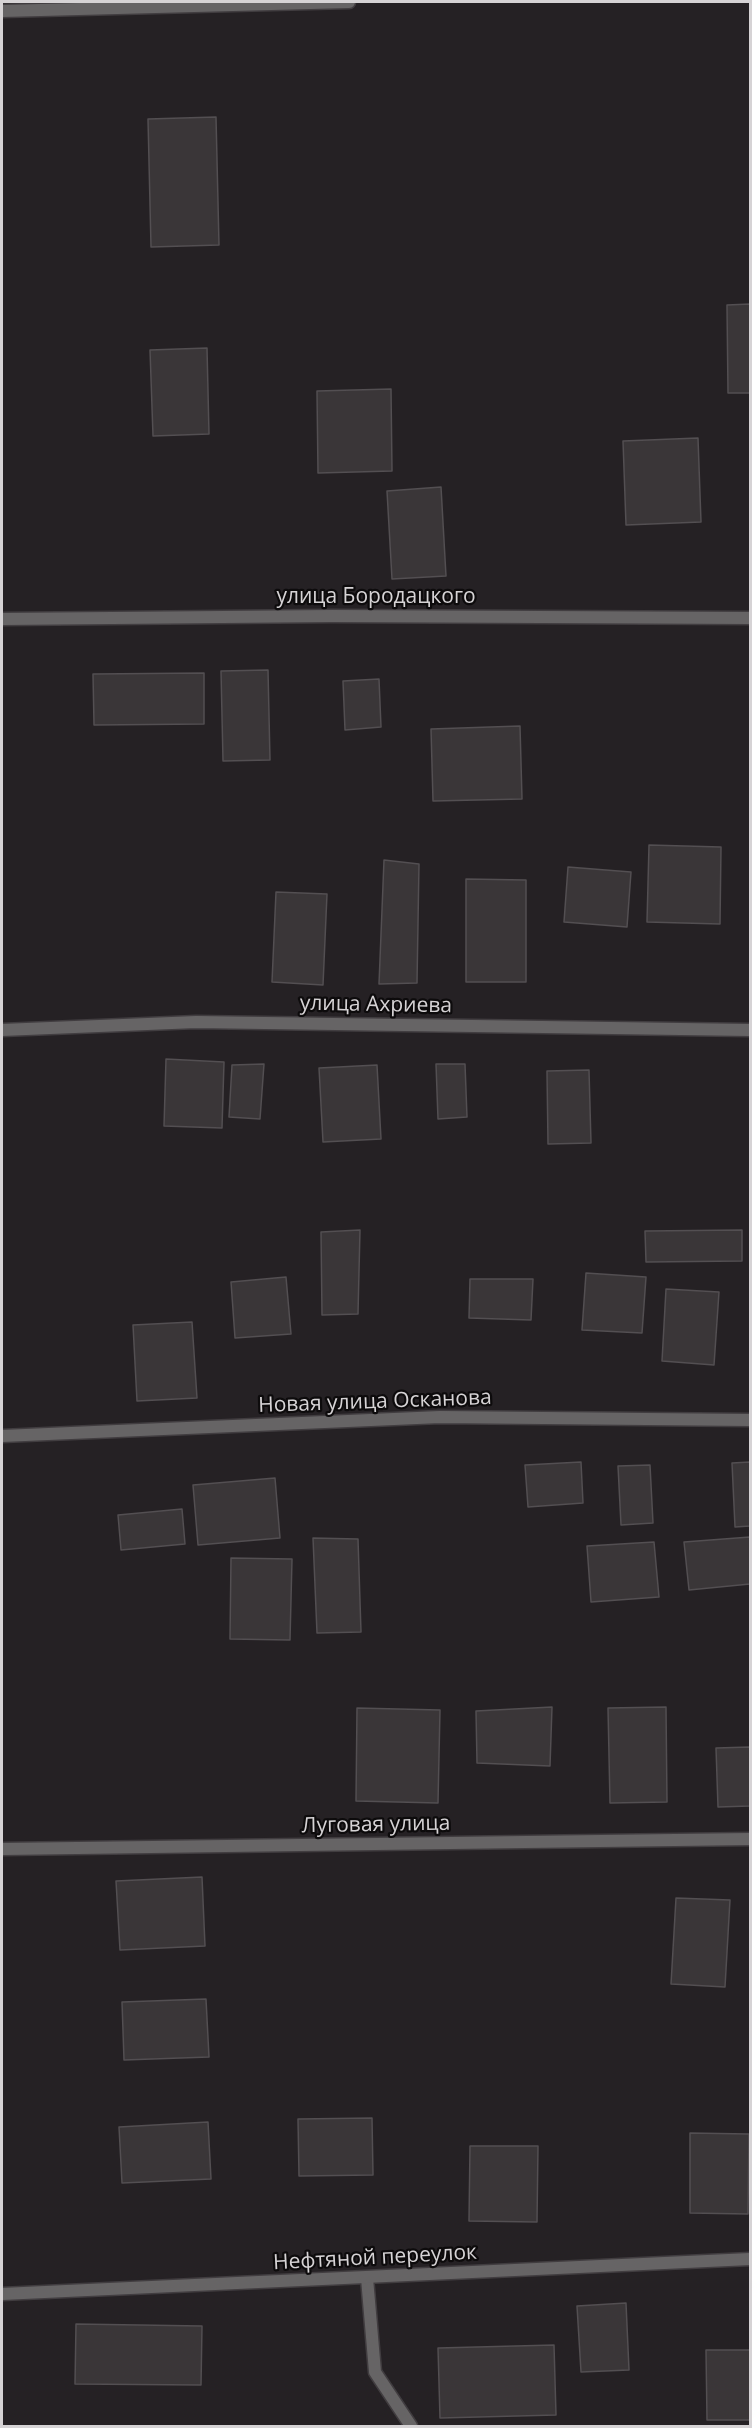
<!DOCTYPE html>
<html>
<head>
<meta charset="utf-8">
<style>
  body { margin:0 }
  #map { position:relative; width:752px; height:2428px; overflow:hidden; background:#252124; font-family:"Open Sans",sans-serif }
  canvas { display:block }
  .frame { position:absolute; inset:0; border:3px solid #d6d3d5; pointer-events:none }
</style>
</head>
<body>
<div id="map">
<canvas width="752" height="2428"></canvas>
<div class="frame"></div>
</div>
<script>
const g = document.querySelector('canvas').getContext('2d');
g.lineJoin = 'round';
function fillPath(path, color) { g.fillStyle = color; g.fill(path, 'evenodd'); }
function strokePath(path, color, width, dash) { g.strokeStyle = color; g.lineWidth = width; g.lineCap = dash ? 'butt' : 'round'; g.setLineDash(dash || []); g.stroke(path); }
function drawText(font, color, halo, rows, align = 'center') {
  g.font = font + ' "Open Sans",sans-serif'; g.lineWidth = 4.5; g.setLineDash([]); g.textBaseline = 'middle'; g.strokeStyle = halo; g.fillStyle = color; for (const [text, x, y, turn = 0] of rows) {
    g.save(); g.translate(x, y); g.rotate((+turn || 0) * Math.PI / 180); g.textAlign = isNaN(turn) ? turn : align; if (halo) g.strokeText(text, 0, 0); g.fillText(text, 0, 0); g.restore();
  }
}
const building = new Path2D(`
  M 216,117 L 219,245 L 151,247 L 148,119 Z
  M 750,304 L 750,393 L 728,393 L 727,305 Z
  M 207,348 L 209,434 L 153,436 L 150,350 Z
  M 391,389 L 392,471 L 318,473 L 317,391 Z
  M 698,438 L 701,522 L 626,525 L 623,441 Z
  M 441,487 L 446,576 L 392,579 L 387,491 Z
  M 268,670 L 270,760 L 223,761 L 221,671 Z
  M 204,673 L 204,724 L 94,725 L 93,674 Z
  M 379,679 L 381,727 L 345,730 L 343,681 Z
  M 520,726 L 522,799 L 433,801 L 431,729 Z
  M 649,845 L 721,847 L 720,924 L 647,922 Z
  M 384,860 L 419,864 L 417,983 L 379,984 Z
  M 568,867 L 631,872 L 627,927 L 564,922 Z
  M 466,879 L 526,880 L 526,982 L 466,982 Z
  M 276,892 L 327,894 L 323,985 L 272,982 Z
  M 166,1059 L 224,1062 L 222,1128 L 164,1126 Z
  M 264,1064 L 260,1119 L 229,1117 L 232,1065 Z
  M 436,1064 L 465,1064 L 467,1117 L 438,1119 Z
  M 377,1065 L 381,1139 L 323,1142 L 319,1068 Z
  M 589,1070 L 591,1143 L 548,1144 L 547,1071 Z
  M 360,1230 L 358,1314 L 322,1315 L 321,1232 Z
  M 742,1230 L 742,1261 L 646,1262 L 645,1231 Z
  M 586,1273 L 646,1277 L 642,1333 L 582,1330 Z
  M 286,1277 L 291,1334 L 235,1338 L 231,1282 Z
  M 470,1279 L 533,1279 L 531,1320 L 469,1318 Z
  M 666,1289 L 719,1292 L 714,1365 L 662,1361 Z
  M 192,1322 L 197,1398 L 137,1401 L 133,1325 Z
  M 581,1462 L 583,1503 L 528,1507 L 525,1465 Z
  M 750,1462 L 750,1526 L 735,1527 L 732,1463 Z
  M 650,1465 L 653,1523 L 621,1525 L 618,1466 Z
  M 275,1478 L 280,1538 L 198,1545 L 193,1485 Z
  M 182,1509 L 185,1544 L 121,1550 L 118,1515 Z
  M 750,1537 L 750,1584 L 689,1590 L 684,1542 Z
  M 313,1538 L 358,1539 L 361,1632 L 317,1633 Z
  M 654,1542 L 659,1597 L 591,1602 L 587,1546 Z
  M 231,1558 L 292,1559 L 290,1640 L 230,1639 Z
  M 552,1707 L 550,1766 L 477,1763 L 476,1711 Z
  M 666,1707 L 667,1802 L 610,1803 L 608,1708 Z
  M 357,1708 L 440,1710 L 438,1803 L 356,1801 Z
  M 750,1747 L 750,1806 L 718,1807 L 716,1748 Z
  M 202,1877 L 205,1946 L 120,1950 L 116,1881 Z
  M 676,1898 L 730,1900 L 725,1987 L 671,1984 Z
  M 206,1999 L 209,2057 L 124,2060 L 122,2002 Z
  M 372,2118 L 373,2175 L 299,2176 L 298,2119 Z
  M 208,2122 L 211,2179 L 122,2183 L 119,2127 Z
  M 690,2133 L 749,2134 L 748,2214 L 690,2213 Z
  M 470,2146 L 538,2146 L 537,2222 L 469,2221 Z
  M 626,2303 L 629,2370 L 581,2372 L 577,2306 Z
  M 76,2324 L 202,2326 L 201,2385 L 75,2384 Z
  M 554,2345 L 556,2415 L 440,2418 L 438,2348 Z
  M 706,2350 L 750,2350 L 750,2420 L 707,2420 Z`);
fillPath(building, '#3a3638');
strokePath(building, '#534f52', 1.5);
const lane = new Path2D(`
  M 367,2278 L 375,2372 L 411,2426`);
const street = new Path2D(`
  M 2,11 L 349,2
  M 2,619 L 332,616 L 750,618
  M 2,1030 L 196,1022 L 750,1030
  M 2,1436 L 440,1417 L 750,1420
  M 2,1849 L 750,1839
  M 2,2294 L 750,2259`);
strokePath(lane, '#413d40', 15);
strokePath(street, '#413d40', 15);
strokePath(lane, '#666465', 12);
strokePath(street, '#666465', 12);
drawText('21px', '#d6d3d5', '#0d0b0c', [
  ["улица Бородацкого",376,597],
  ["улица Ахриева",376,1005,1],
  ["Новая улица Осканова",375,1402,-2],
  ["Луговая улица",376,1825,-1],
  ["Нефтяной переулок",375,2258,-3]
]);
</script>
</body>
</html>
